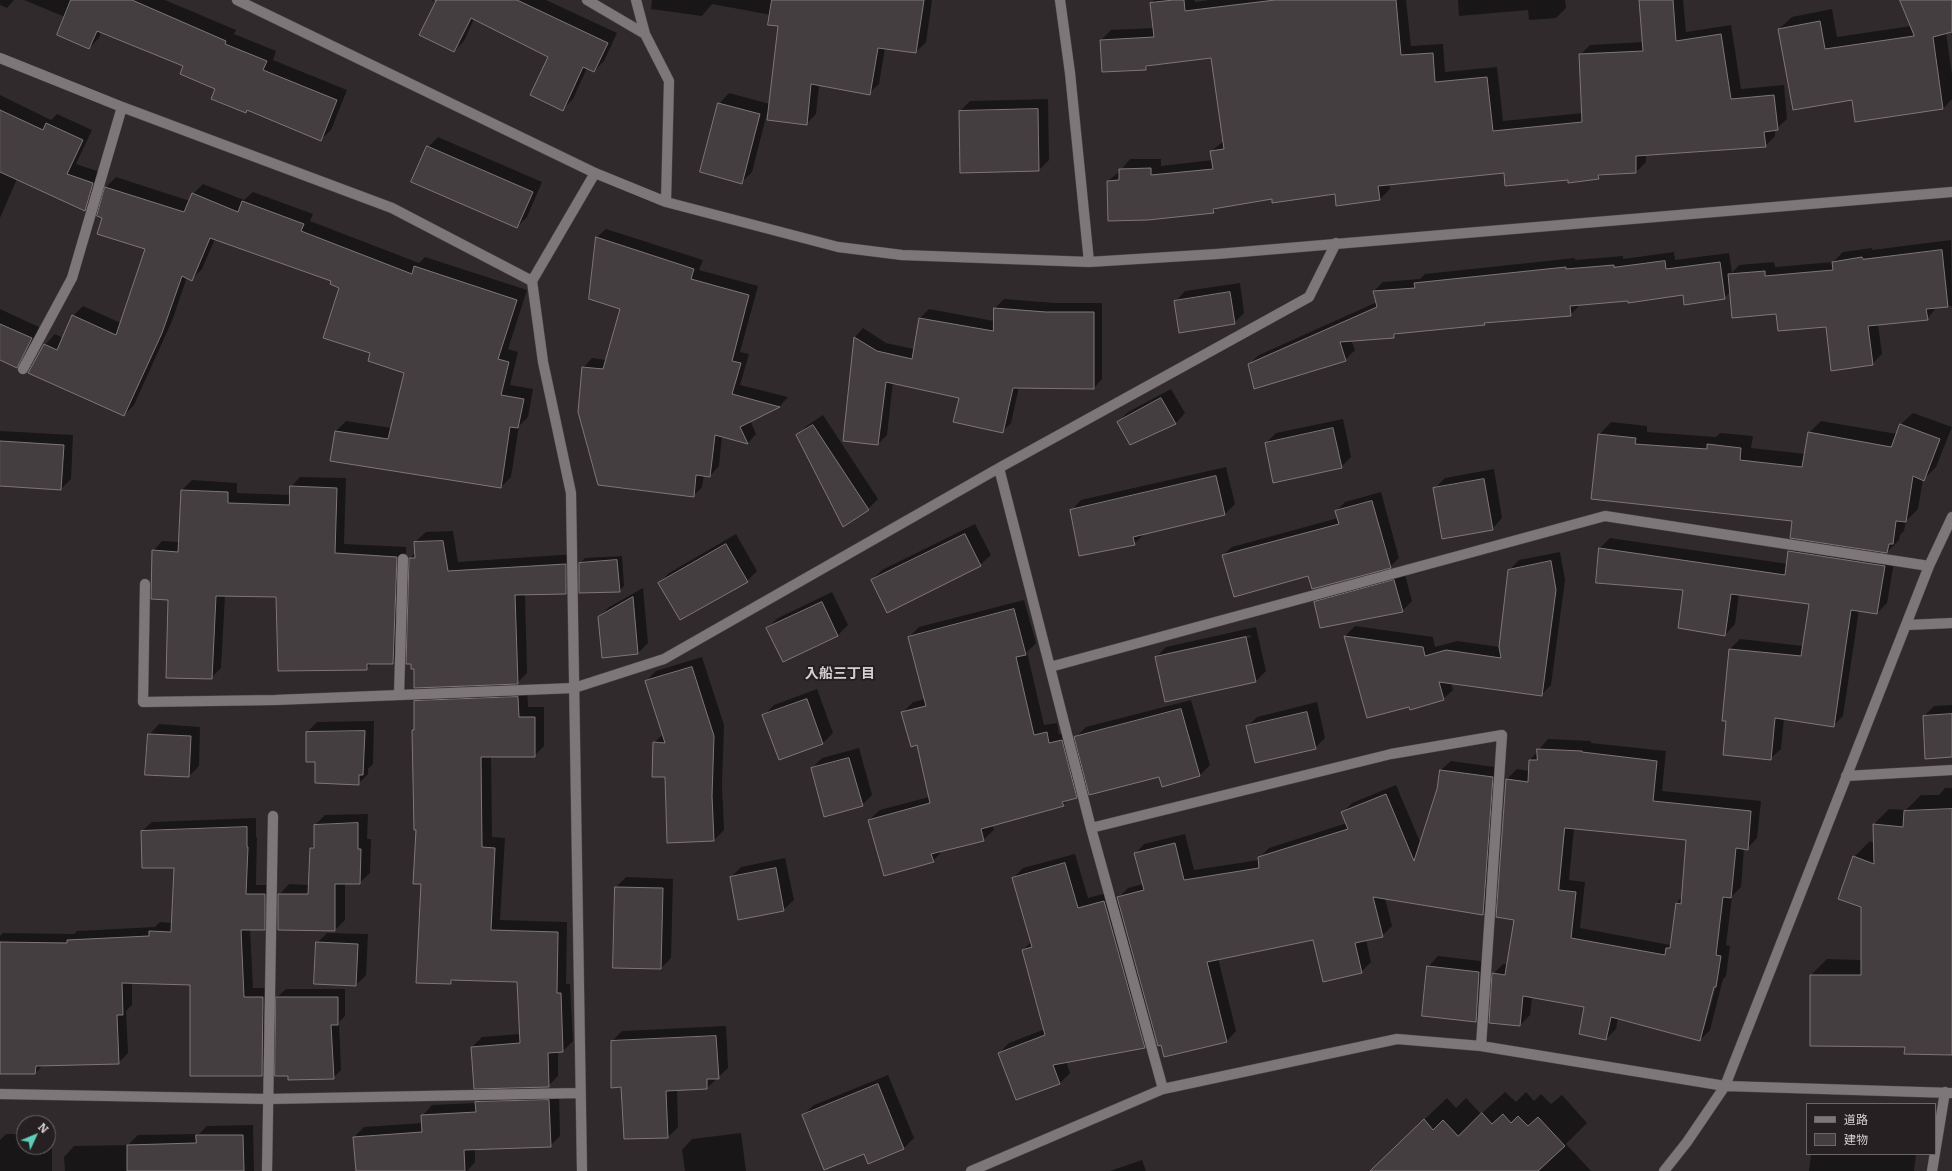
<!DOCTYPE html>
<html>
<head>
<meta charset="utf-8">
<style>
  body { margin:0 }
  #map { position:relative; width:1952px; height:1171px; overflow:hidden; background:#302a2c; font-family:Literata,"Noto Sans JP",serif }
  canvas { display:block }
  .legend { position:absolute; left:1806px; top:1103px; width:130px; height:52px; box-sizing:border-box; background:#262022; border:1px solid #6c6768; margin:0; padding:5px 7px; list-style:none; font-size:12px; color:#d5d1d2 }
  .legend li { display:flex; align-items:center; gap:8px; height:20px }
  .legend b { width:20px; border:1px solid #6c6768 }
  .north { position:absolute; left:16px; top:1115px; width:40px; height:40px; box-sizing:border-box; background:#262022; border:1px solid #6c6768; border-radius:50%; rotate:46deg; font-size:11px; font-weight:700; line-height:16px; text-align:center; color:#d5d1d2 }
  .north::after { content:''; display:block; margin:auto; width:14px; height:18px; background:#5eceb8; clip-path:polygon(50% 0,100% 100%,50% 72%,0 100%) }
</style>
</head>
<body>
<div id="map">
<canvas width="1952" height="1171"></canvas>
<ul class="legend">
<li><b style="height:5px;background:#7e7779"></b>道路</li>
<li><b style="height:11px;background:#453e40"></b>建物</li>
</ul>
<div class="north">N</div>
</div>
<script>
const g = document.querySelector('canvas').getContext('2d');
g.lineJoin = 'round';
function fillPath(path, color) { g.fillStyle = color; g.fill(path, 'evenodd'); }
function strokePath(path, color, width, dash) { g.strokeStyle = color; g.lineWidth = width; g.lineCap = dash ? 'butt' : 'round'; g.setLineDash(dash || []); g.stroke(path); }
function drawText(font, color, halo, rows, align = 'center') {
  g.font = font + ' Literata,"Noto Sans JP",serif'; g.lineWidth = 4; g.setLineDash([]); g.textBaseline = 'middle'; g.strokeStyle = halo; g.fillStyle = color; for (const [text, x, y, turn = 0] of rows) {
    g.save(); g.translate(x, y); g.rotate((+turn || 0) * Math.PI / 180); g.textAlign = isNaN(turn) ? turn : align; if (halo) g.strokeText(text, 0, 0); g.fillText(text, 0, 0); g.restore();
  }
}
fillPath(new Path2D(`
  M 0,0 L 14,0 L 7,8 L 0,5 Z
  M 24,0 L 165,0 L 236,30 L 234,34 L 276,51 L 273,60 L 347,90 L 331,130 L 320,140 L 248,110 L 246,112 L 216,88 L 184,66 L 101,32 L 99,38 L 89,48 L 65,17 Z
  M 431,0 L 546,0 L 617,33 L 604,61 L 594,71 L 587,68 L 573,99 L 563,109 L 549,57 L 474,19 L 464,41 L 454,51 L 436,2 Z
  M 652,0 L 932,0 L 926,42 L 916,52 L 885,48 L 879,84 L 869,93 L 819,85 L 816,114 L 806,124 L 767,113 L 752,172 L 742,182 L 719,104 L 729,93 L 770,104 L 780,25 L 771,15 L 712,4 L 702,16 L 651,9 Z
  M 1154,0 L 1195,0 L 1195,2 L 1209,0 L 1406,0 L 1411,46 L 1443,44 L 1445,72 L 1497,67 L 1503,121 L 1583,113 L 1580,55 L 1590,45 L 1644,42 L 1640,0 L 1683,0 L 1686,32 L 1731,25 L 1741,89 L 1784,85 L 1787,119 L 1775,130 L 1775,136 L 1765,146 L 1646,155 L 1646,162 L 1636,172 L 1602,174 L 1598,178 L 1569,178 L 1505,172 L 1389,184 L 1390,189 L 1380,199 L 1335,193 L 1272,198 L 1218,207 L 1213,212 L 1108,181 L 1120,171 L 1130,159 L 1161,159 L 1161,166 L 1213,160 L 1211,151 L 1224,141 L 1212,57 L 1151,64 L 1146,69 L 1101,40 L 1111,30 L 1154,28 L 1151,3 Z
  M 1458,0 L 1565,0 L 1566,8 L 1556,18 L 1529,20 L 1528,10 L 1459,16 Z
  M 1901,0 L 1952,0 L 1952,31 L 1946,32 L 1952,75 L 1952,99 L 1943,109 L 1853,99 L 1779,29 L 1792,17 L 1832,9 L 1837,37 L 1911,26 Z
  M 0,95 L 51,120 L 57,114 L 92,130 L 76,164 L 103,173 L 95,199 L 85,209 L 17,179 L 0,218 Z
  M 1048,99 L 1049,160 L 1039,170 L 960,111 L 970,101 Z
  M 438,137 L 542,182 L 527,217 L 517,227 L 428,147 Z
  M 116,177 L 190,201 L 193,194 L 203,184 L 244,200 L 253,192 L 313,214 L 310,221 L 419,263 L 425,257 L 527,290 L 508,349 L 518,352 L 510,385 L 533,389 L 528,417 L 519,426 L 511,477 L 501,487 L 336,431 L 346,421 L 392,428 L 405,372 L 372,353 L 340,287 L 332,281 L 215,239 L 202,269 L 192,279 L 187,277 L 172,321 L 134,405 L 124,415 L 45,345 L 55,334 L 63,338 L 73,316 L 83,306 L 121,323 L 146,249 L 98,216 L 106,187 Z
  M 606,229 L 703,260 L 699,270 L 758,286 L 740,352 L 749,354 L 740,385 L 788,397 L 780,406 L 750,420 L 756,434 L 748,443 L 722,436 L 719,466 L 710,476 L 704,475 L 702,487 L 693,496 L 583,368 L 592,358 L 606,360 L 622,308 L 596,238 Z
  M 1951,240 L 1952,306 L 1937,307 L 1927,319 L 1878,324 L 1882,354 L 1872,364 L 1827,326 L 1731,291 L 1724,298 L 1684,294 L 1580,305 L 1570,315 L 1399,332 L 1394,337 L 1351,340 L 1355,350 L 1345,360 L 1249,364 L 1259,355 L 1377,302 L 1374,291 L 1383,282 L 1420,279 L 1425,274 L 1575,258 L 1575,260 L 1623,256 L 1623,259 L 1674,252 L 1675,260 L 1729,253 L 1732,273 L 1739,265 L 1774,262 L 1775,267 L 1833,262 L 1843,252 L 1872,248 L 1872,250 Z
  M 1240,283 L 1244,313 L 1234,323 L 1175,302 L 1185,291 Z
  M 1004,299 L 1055,303 L 1102,303 L 1102,379 L 1094,388 L 1019,387 L 1011,423 L 1002,432 L 960,397 L 893,382 L 887,435 L 878,444 L 844,440 L 855,337 L 863,328 L 886,343 L 914,349 L 920,318 L 929,309 L 994,321 L 995,308 Z
  M 0,309 L 41,328 L 27,356 L 17,366 L 0,360 Z
  M 1171,389 L 1185,413 L 1175,424 L 1118,422 L 1128,412 Z
  M 1913,413 L 1952,427 L 1936,467 L 1924,479 L 1923,479 L 1918,509 L 1906,521 L 1904,531 L 1900,535 L 1899,540 L 1887,552 L 1794,520 L 1599,435 L 1611,422 L 1647,426 L 1647,432 L 1716,437 L 1720,433 L 1753,436 L 1751,448 L 1805,454 L 1809,433 L 1821,421 L 1897,434 L 1900,425 Z
  M 823,415 L 878,499 L 868,509 L 797,435 L 808,425 Z
  M 1343,419 L 1351,457 L 1341,467 L 1266,443 L 1276,433 Z
  M 0,431 L 73,435 L 71,479 L 61,489 L 0,485 Z
  M 1226,467 L 1235,504 L 1225,514 L 1144,534 L 1134,544 L 1071,511 L 1081,500 Z
  M 1494,469 L 1502,518 L 1492,529 L 1435,488 L 1445,478 Z
  M 300,477 L 346,478 L 344,544 L 406,547 L 403,653 L 393,663 L 372,663 L 366,669 L 277,596 L 225,595 L 221,668 L 211,678 L 169,599 L 153,551 L 162,541 L 180,542 L 182,490 L 192,480 L 237,483 L 237,493 L 290,495 L 291,487 Z
  M 1381,492 L 1399,558 L 1390,567 L 1223,555 L 1232,547 L 1338,518 L 1336,511 L 1345,502 Z
  M 975,524 L 991,555 L 980,565 L 888,611 L 872,580 L 882,570 Z
  M 453,531 L 458,562 L 575,554 L 576,583 L 566,593 L 525,594 L 527,673 L 517,683 L 410,558 L 416,552 L 415,542 L 426,532 Z
  M 736,534 L 757,571 L 747,581 L 659,583 L 669,573 Z
  M 1610,538 L 1788,564 L 1789,551 L 1799,541 L 1895,556 L 1887,603 L 1877,613 L 1859,610 L 1843,716 L 1833,726 L 1784,718 L 1781,749 L 1770,759 L 1727,720 L 1723,720 L 1730,649 L 1740,639 L 1803,646 L 1810,603 L 1739,594 L 1735,624 L 1725,635 L 1684,589 L 1600,548 Z
  M 1560,552 L 1565,580 L 1551,685 L 1541,695 L 1451,682 L 1453,690 L 1443,699 L 1410,706 L 1368,717 L 1345,636 L 1355,626 L 1433,637 L 1435,647 L 1457,641 L 1500,647 L 1509,570 L 1519,560 Z
  M 622,556 L 624,586 L 619,591 L 580,563 L 585,558 Z
  M 1404,571 L 1412,601 L 1402,611 L 1316,602 L 1326,592 Z
  M 643,588 L 648,643 L 638,653 L 599,617 L 609,607 Z
  M 832,592 L 848,625 L 838,635 L 767,628 L 778,618 Z
  M 1024,600 L 1036,643 L 1027,652 L 1044,725 L 1057,723 L 1059,734 L 1072,730 L 1074,739 L 1086,727 L 1191,700 L 1210,765 L 1200,775 L 1162,786 L 1159,776 L 1088,785 L 1076,797 L 1069,799 L 1063,805 L 992,825 L 994,830 L 983,840 L 943,850 L 933,861 L 869,820 L 880,810 L 929,797 L 918,744 L 903,712 L 913,702 L 925,699 L 909,637 L 919,627 Z
  M 1256,627 L 1266,671 L 1256,681 L 1166,701 L 1156,657 L 1166,647 ZM 1251,635 L 1251,637 L 1167,655 L 1167,653 Z
  M 702,657 L 724,725 L 722,785 L 724,830 L 714,840 L 654,743 L 663,734 L 646,681 L 656,671 Z
  M 527,687 L 528,707 L 544,707 L 544,746 L 534,756 L 491,756 L 492,837 L 505,838 L 500,920 L 567,922 L 566,984 L 570,984 L 573,1041 L 563,1051 L 558,1051 L 558,1076 L 548,1086 L 472,1047 L 482,1037 L 520,1034 L 518,981 L 455,979 L 451,983 L 422,883 L 417,829 L 413,731 L 415,729 L 415,701 L 425,691 Z
  M 817,689 L 833,733 L 823,743 L 779,759 L 764,715 L 774,705 Z
  M 1317,702 L 1325,738 L 1315,748 L 1247,727 L 1257,717 Z
  M 1952,705 L 1952,757 L 1926,759 L 1924,716 L 1934,706 Z
  M 374,721 L 373,764 L 368,769 L 368,774 L 358,784 L 316,761 L 307,732 L 317,722 Z
  M 159,724 L 200,727 L 199,766 L 189,776 L 149,735 Z
  M 1548,739 L 1591,741 L 1591,743 L 1666,751 L 1662,791 L 1761,801 L 1757,838 L 1747,849 L 1744,848 L 1741,887 L 1732,896 L 1726,945 L 1730,946 L 1726,976 L 1723,979 L 1710,1030 L 1700,1040 L 1618,1018 L 1616,1029 L 1606,1039 L 1585,1006 L 1532,997 L 1530,1015 L 1520,1025 L 1493,974 L 1503,964 L 1508,964 L 1515,919 L 1507,779 L 1517,769 L 1529,771 L 1530,760 ZM 1574,828 L 1687,839 L 1682,897 L 1676,903 L 1670,945 L 1580,928 L 1585,882 L 1569,880 ZM 1715,982 L 1717,983 L 1704,1029 L 1702,1029 Z
  M 859,748 L 872,795 L 862,805 L 812,768 L 822,758 Z
  M 1451,761 L 1502,768 L 1493,905 L 1483,914 L 1385,898 L 1392,926 L 1382,936 L 1366,940 L 1371,962 L 1361,972 L 1314,939 L 1218,958 L 1236,1031 L 1227,1041 L 1162,1044 L 1156,1036 L 1144,1047 L 1066,1061 L 1070,1073 L 1060,1083 L 999,1053 L 1009,1043 L 1045,1029 L 1023,950 L 1032,941 L 1013,878 L 1023,868 L 1075,854 L 1088,898 L 1114,891 L 1117,899 L 1128,888 L 1143,884 L 1135,854 L 1144,844 L 1185,834 L 1194,870 L 1259,860 L 1259,858 L 1269,848 L 1347,823 L 1342,813 L 1352,803 L 1396,785 L 1421,844 L 1438,789 L 1441,770 Z
  M 1945,788 L 1952,788 L 1952,1054 L 1906,1046 L 1811,1045 L 1811,975 L 1827,959 L 1862,960 L 1862,906 L 1854,857 L 1870,841 L 1874,843 L 1874,824 L 1889,809 L 1906,810 L 1921,795 L 1939,795 Z
  M 368,814 L 367,839 L 371,839 L 370,873 L 359,883 L 345,883 L 345,920 L 335,930 L 279,895 L 289,884 L 309,885 L 311,848 L 315,844 L 315,825 L 325,815 Z
  M 256,818 L 256,837 L 257,837 L 256,885 L 274,885 L 274,920 L 264,929 L 250,929 L 253,988 L 273,988 L 271,1065 L 262,1075 L 191,984 L 132,982 L 132,1005 L 126,1011 L 128,1053 L 118,1063 L 44,1064 L 35,1073 L 0,1073 L 0,936 L 3,933 L 74,934 L 77,931 L 155,927 L 160,922 L 173,923 L 175,867 L 142,831 L 152,822 Z
  M 785,858 L 794,900 L 783,910 L 731,877 L 741,867 Z
  M 626,877 L 673,879 L 671,958 L 661,968 L 616,887 Z
  M 327,933 L 368,934 L 366,975 L 356,985 L 317,943 Z
  M 1438,956 L 1489,962 L 1486,1011 L 1476,1021 L 1428,967 Z
  M 286,989 L 345,989 L 345,1016 L 339,1022 L 341,1070 L 333,1078 L 277,997 Z
  M 726,1026 L 728,1068 L 707,1088 L 677,1089 L 678,1127 L 668,1137 L 622,1086 L 612,1041 L 622,1031 Z
  M 888,1075 L 914,1138 L 904,1148 L 864,1153 L 803,1115 L 814,1105 Z
  M 559,1090 L 560,1136 L 550,1146 L 475,1149 L 475,1162 L 467,1171 L 357,1171 L 354,1137 L 364,1127 L 422,1123 L 422,1116 L 432,1105 L 476,1103 L 486,1092 Z
  M 1505,1092 L 1516,1102 L 1526,1092 L 1534,1101 L 1541,1094 L 1551,1104 L 1562,1095 L 1587,1123 L 1566,1144 L 1591,1171 L 1370,1171 L 1447,1098 L 1456,1108 L 1466,1098 L 1481,1114 Z
  M 253,1125 L 254,1171 L 65,1171 L 64,1157 L 74,1146 L 128,1145 L 138,1135 L 199,1134 L 207,1126 Z
  M 741,1133 L 746,1171 L 685,1171 L 682,1150 L 692,1139 Z
  M 6,1134 L 24,1134 L 24,1147 L 48,1147 L 48,1134 L 52,1134 L 52,1171 L 0,1171 L 0,1140 Z
  M 1811,1154 L 1916,1154 L 1914,1171 L 1809,1171 Z
  M 1142,1160 L 1146,1171 L 1110,1171 Z`), '#0007');
const building = new Path2D(`
  M 71,0 L 132,0 L 226,41 L 225,44 L 267,61 L 263,70 L 337,100 L 321,141 L 247,110 L 246,113 L 211,99 L 215,89 L 180,74 L 183,66 L 97,31 L 89,49 L 57,35 Z
  M 435,0 L 517,0 L 608,43 L 594,72 L 583,67 L 563,111 L 530,95 L 548,57 L 471,18 L 454,52 L 419,35 L 436,1 Z
  M 772,0 L 924,0 L 916,53 L 878,48 L 870,95 L 811,84 L 807,125 L 767,120 L 778,26 L 768,25 Z
  M 1174,0 L 1184,0 L 1185,11 L 1275,0 L 1396,0 L 1401,55 L 1433,53 L 1435,82 L 1487,77 L 1493,131 L 1582,122 L 1579,54 L 1643,51 L 1639,0 L 1673,0 L 1676,41 L 1721,34 L 1731,99 L 1774,95 L 1778,130 L 1764,132 L 1766,147 L 1636,156 L 1636,173 L 1598,175 L 1599,179 L 1568,183 L 1568,180 L 1505,186 L 1504,173 L 1378,186 L 1380,200 L 1336,206 L 1335,194 L 1272,203 L 1272,199 L 1213,209 L 1214,213 L 1148,220 L 1108,221 L 1107,181 L 1119,180 L 1119,169 L 1151,168 L 1151,175 L 1213,169 L 1210,151 L 1224,149 L 1211,58 L 1146,66 L 1146,70 L 1102,72 L 1100,40 L 1154,37 L 1150,3 Z
  M 1900,0 L 1952,0 L 1952,32 L 1933,37 L 1943,109 L 1855,122 L 1852,100 L 1793,110 L 1778,29 L 1820,21 L 1825,49 L 1914,36 Z
  M 718,103 L 760,114 L 742,184 L 700,172 Z
  M 1038,109 L 1039,171 L 960,173 L 959,111 Z
  M 0,110 L 43,130 L 46,123 L 83,140 L 67,174 L 93,183 L 85,211 L 0,172 Z
  M 427,146 L 533,192 L 517,228 L 411,182 Z
  M 105,187 L 184,212 L 192,193 L 238,212 L 242,201 L 304,224 L 301,231 L 412,274 L 414,266 L 517,300 L 498,359 L 509,362 L 501,395 L 524,399 L 518,428 L 510,427 L 501,488 L 330,461 L 335,431 L 388,439 L 404,373 L 368,361 L 370,353 L 323,338 L 339,288 L 330,284 L 331,281 L 210,238 L 192,281 L 182,276 L 162,333 L 124,416 L 28,373 L 44,344 L 57,350 L 72,315 L 116,335 L 145,249 L 97,234 L 102,218 L 97,216 Z
  M 596,237 L 694,269 L 691,279 L 749,295 L 732,361 L 741,363 L 732,394 L 780,407 L 740,427 L 748,444 L 715,435 L 710,477 L 696,475 L 694,497 L 598,485 L 578,412 L 582,367 L 603,369 L 620,309 L 589,299 Z
  M 1942,250 L 1948,307 L 1926,309 L 1928,320 L 1868,326 L 1873,365 L 1831,371 L 1826,327 L 1778,331 L 1776,314 L 1732,318 L 1728,274 L 1765,271 L 1765,276 L 1833,270 L 1832,262 L 1862,257 L 1863,259 Z
  M 1665,261 L 1666,269 L 1720,262 L 1725,299 L 1684,305 L 1683,295 L 1628,303 L 1628,301 L 1570,306 L 1571,316 L 1484,323 L 1485,325 L 1394,334 L 1394,338 L 1340,342 L 1346,361 L 1254,389 L 1248,364 L 1377,307 L 1373,291 L 1415,288 L 1414,283 L 1566,267 L 1566,269 L 1614,265 L 1614,267 Z
  M 1230,292 L 1235,324 L 1179,333 L 1174,301 Z
  M 994,308 L 1046,312 L 1094,312 L 1094,389 L 1013,388 L 1003,433 L 953,422 L 959,398 L 886,382 L 878,445 L 843,441 L 854,337 L 877,351 L 912,359 L 919,318 L 993,331 Z
  M 0,324 L 32,338 L 17,368 L 0,360 Z
  M 1161,398 L 1176,424 L 1130,445 L 1117,422 Z
  M 1900,424 L 1940,439 L 1924,481 L 1913,476 L 1906,522 L 1896,521 L 1893,544 L 1889,544 L 1887,553 L 1790,538 L 1792,521 L 1591,499 L 1598,434 L 1636,438 L 1635,444 L 1707,449 L 1707,444 L 1741,448 L 1740,460 L 1802,467 L 1808,432 L 1891,447 Z
  M 813,425 L 869,510 L 843,527 L 796,435 Z
  M 1333,428 L 1342,468 L 1273,483 L 1265,443 Z
  M 0,441 L 64,445 L 61,490 L 0,486 Z
  M 1216,476 L 1225,515 L 1133,537 L 1135,545 L 1079,556 L 1070,510 Z
  M 1484,479 L 1493,530 L 1442,539 L 1433,488 Z
  M 290,486 L 337,488 L 335,553 L 397,557 L 393,664 L 367,664 L 367,670 L 278,671 L 276,597 L 216,596 L 212,679 L 166,678 L 168,600 L 151,599 L 152,550 L 178,552 L 181,490 L 228,492 L 228,503 L 289,505 Z
  M 1372,501 L 1391,568 L 1312,589 L 1308,576 L 1234,597 L 1222,555 L 1339,524 L 1335,511 Z
  M 965,534 L 981,566 L 887,613 L 871,580 Z
  M 443,541 L 448,571 L 566,564 L 566,594 L 515,595 L 518,684 L 414,688 L 414,669 L 411,669 L 411,664 L 406,664 L 409,558 L 415,558 L 414,542 Z
  M 726,544 L 748,582 L 680,620 L 658,583 Z
  M 1599,548 L 1785,575 L 1788,551 L 1885,566 L 1877,614 L 1851,610 L 1834,727 L 1775,718 L 1771,760 L 1723,755 L 1726,721 L 1722,721 L 1729,649 L 1801,656 L 1809,604 L 1731,594 L 1725,636 L 1678,628 L 1683,590 L 1596,583 Z
  M 617,560 L 620,592 L 579,593 L 579,563 Z
  M 1551,561 L 1556,590 L 1542,696 L 1439,682 L 1444,700 L 1410,710 L 1409,707 L 1367,718 L 1344,636 L 1423,647 L 1425,656 L 1446,650 L 1501,658 L 1499,647 L 1508,570 Z
  M 1394,580 L 1403,612 L 1320,628 L 1314,602 Z
  M 633,597 L 638,654 L 602,658 L 598,617 Z
  M 822,602 L 838,636 L 783,662 L 766,628 Z
  M 1014,609 L 1026,655 L 1016,657 L 1034,735 L 1047,732 L 1049,743 L 1062,740 L 1077,798 L 1062,802 L 1064,806 L 981,829 L 984,841 L 931,854 L 934,862 L 884,876 L 868,820 L 930,803 L 917,745 L 911,747 L 901,712 L 926,706 L 908,637 Z
  M 1246,637 L 1256,682 L 1165,702 L 1155,657 Z
  M 692,667 L 714,736 L 712,796 L 714,841 L 667,843 L 665,777 L 652,777 L 653,742 L 665,743 L 645,681 Z
  M 518,697 L 519,717 L 535,717 L 535,757 L 481,757 L 482,847 L 495,848 L 491,930 L 558,932 L 557,993 L 561,993 L 563,1052 L 548,1053 L 549,1087 L 474,1089 L 471,1047 L 520,1043 L 517,982 L 451,980 L 451,984 L 416,983 L 421,884 L 413,884 L 416,830 L 414,830 L 412,730 L 414,730 L 414,701 Z
  M 807,699 L 823,744 L 779,760 L 762,715 Z
  M 1181,709 L 1200,776 L 1162,787 L 1159,777 L 1089,795 L 1074,737 Z
  M 1307,712 L 1316,749 L 1255,763 L 1246,726 Z
  M 1952,714 L 1952,757 L 1925,759 L 1923,716 Z
  M 365,731 L 363,775 L 359,775 L 359,785 L 315,783 L 315,762 L 306,762 L 306,732 Z
  M 148,734 L 191,736 L 189,777 L 145,775 Z
  M 1537,749 L 1582,751 L 1582,752 L 1657,761 L 1653,801 L 1751,811 L 1748,850 L 1736,848 L 1731,898 L 1723,897 L 1716,955 L 1721,956 L 1716,987 L 1714,987 L 1700,1041 L 1611,1017 L 1606,1040 L 1579,1034 L 1584,1007 L 1523,996 L 1520,1026 L 1489,1023 L 1492,973 L 1505,975 L 1514,920 L 1496,917 L 1506,779 L 1528,782 L 1529,760 L 1537,760 ZM 1565,828 L 1686,840 L 1681,904 L 1676,903 L 1670,948 L 1666,948 L 1665,955 L 1571,938 L 1576,892 L 1559,890 Z
  M 849,758 L 863,806 L 824,817 L 811,768 Z
  M 1440,770 L 1493,777 L 1483,915 L 1373,897 L 1383,937 L 1355,943 L 1362,973 L 1323,982 L 1313,940 L 1207,962 L 1227,1042 L 1164,1057 L 1161,1045 L 1158,1046 L 1117,897 L 1144,890 L 1134,853 L 1175,843 L 1184,880 L 1259,868 L 1258,857 L 1348,829 L 1341,812 L 1386,794 L 1414,861 L 1437,789 Z
  M 1952,809 L 1952,1055 L 1904,1054 L 1905,1047 L 1810,1046 L 1810,975 L 1861,975 L 1861,907 L 1838,899 L 1853,856 L 1874,864 L 1873,824 L 1903,827 L 1904,811 Z
  M 358,823 L 358,849 L 361,849 L 360,884 L 335,884 L 335,931 L 278,930 L 278,894 L 308,894 L 310,848 L 314,848 L 314,825 Z
  M 247,827 L 247,847 L 248,847 L 246,894 L 265,894 L 265,930 L 241,930 L 244,997 L 263,997 L 262,1076 L 190,1076 L 190,985 L 122,983 L 123,1015 L 117,1015 L 119,1064 L 36,1066 L 35,1074 L 0,1074 L 0,942 L 67,943 L 67,940 L 149,936 L 149,931 L 171,932 L 174,868 L 142,868 L 141,831 Z
  M 1065,863 L 1078,908 L 1104,901 L 1145,1048 L 1053,1065 L 1060,1084 L 1016,1100 L 998,1053 L 1045,1035 L 1022,950 L 1032,947 L 1012,878 Z
  M 776,868 L 784,911 L 738,920 L 730,877 Z
  M 615,887 L 663,888 L 661,969 L 613,968 Z
  M 316,942 L 358,944 L 356,986 L 314,984 Z
  M 1427,966 L 1479,972 L 1476,1022 L 1422,1016 Z
  M 276,997 L 338,997 L 338,1025 L 331,1025 L 334,1079 L 288,1080 L 288,1076 L 275,1076 Z
  M 716,1036 L 719,1079 L 707,1079 L 707,1089 L 666,1091 L 668,1138 L 624,1139 L 621,1087 L 611,1088 L 611,1041 Z
  M 878,1084 L 904,1149 L 868,1164 L 864,1154 L 824,1170 L 802,1115 Z
  M 549,1100 L 551,1147 L 464,1150 L 465,1171 L 356,1171 L 353,1137 L 422,1132 L 421,1115 L 476,1112 L 475,1102 Z
  M 1482,1113 L 1492,1124 L 1503,1114 L 1511,1123 L 1518,1116 L 1528,1126 L 1538,1117 L 1565,1146 L 1538,1171 L 1370,1171 L 1424,1119 L 1433,1130 L 1443,1120 L 1458,1136 Z
  M 196,1135 L 243,1135 L 244,1171 L 127,1171 L 127,1145 L 196,1143 Z`);
fillPath(building, '#453e40');
strokePath(building, '#7e7678', 1);
const minor = new Path2D(`
  M 237,0 L 595,173 L 666,202 L 838,247 L 902,255 L 1089,262 L 1217,254 L 1952,192
  M 587,0 L 645,34
  M 636,0 L 645,34 L 669,81 L 666,202
  M 1060,0 L 1070,73 L 1089,262
  M 0,58 L 122,107 L 392,208 L 532,281
  M 23,369 L 72,278 L 122,107
  M 999,468 L 1091,828 L 1163,1089
  M 145,584 L 143,702 L 275,700 L 574,688 L 664,659 L 999,468 L 1309,297 L 1336,243
  M 1907,625 L 1952,623
  M 1050,667 L 1605,516 L 1929,566
  M 399,695 L 403,559
  M 1846,776 L 1952,770
  M 1091,828 L 1391,754 L 1502,735 L 1481,1046
  M 0,1094 L 268,1099 L 580,1093
  M 267,1171 L 273,816
  M 582,1171 L 571,493 L 543,362 L 532,281 L 595,173
  M 971,1171 L 1163,1089 L 1397,1039 L 1481,1046 L 1725,1086 L 1952,1093
  M 1664,1171 L 1687,1142 L 1725,1086 L 1929,566 L 1952,517
  M 1932,1171 L 1945,1092`);
strokePath(minor, '#4d4849', 11);
strokePath(minor, '#7e7779', 10);
drawText('bold 14px', '#d5d1d2', '#262022', [
  ["入船三丁目",840,674]
]);
</script>
</body>
</html>
